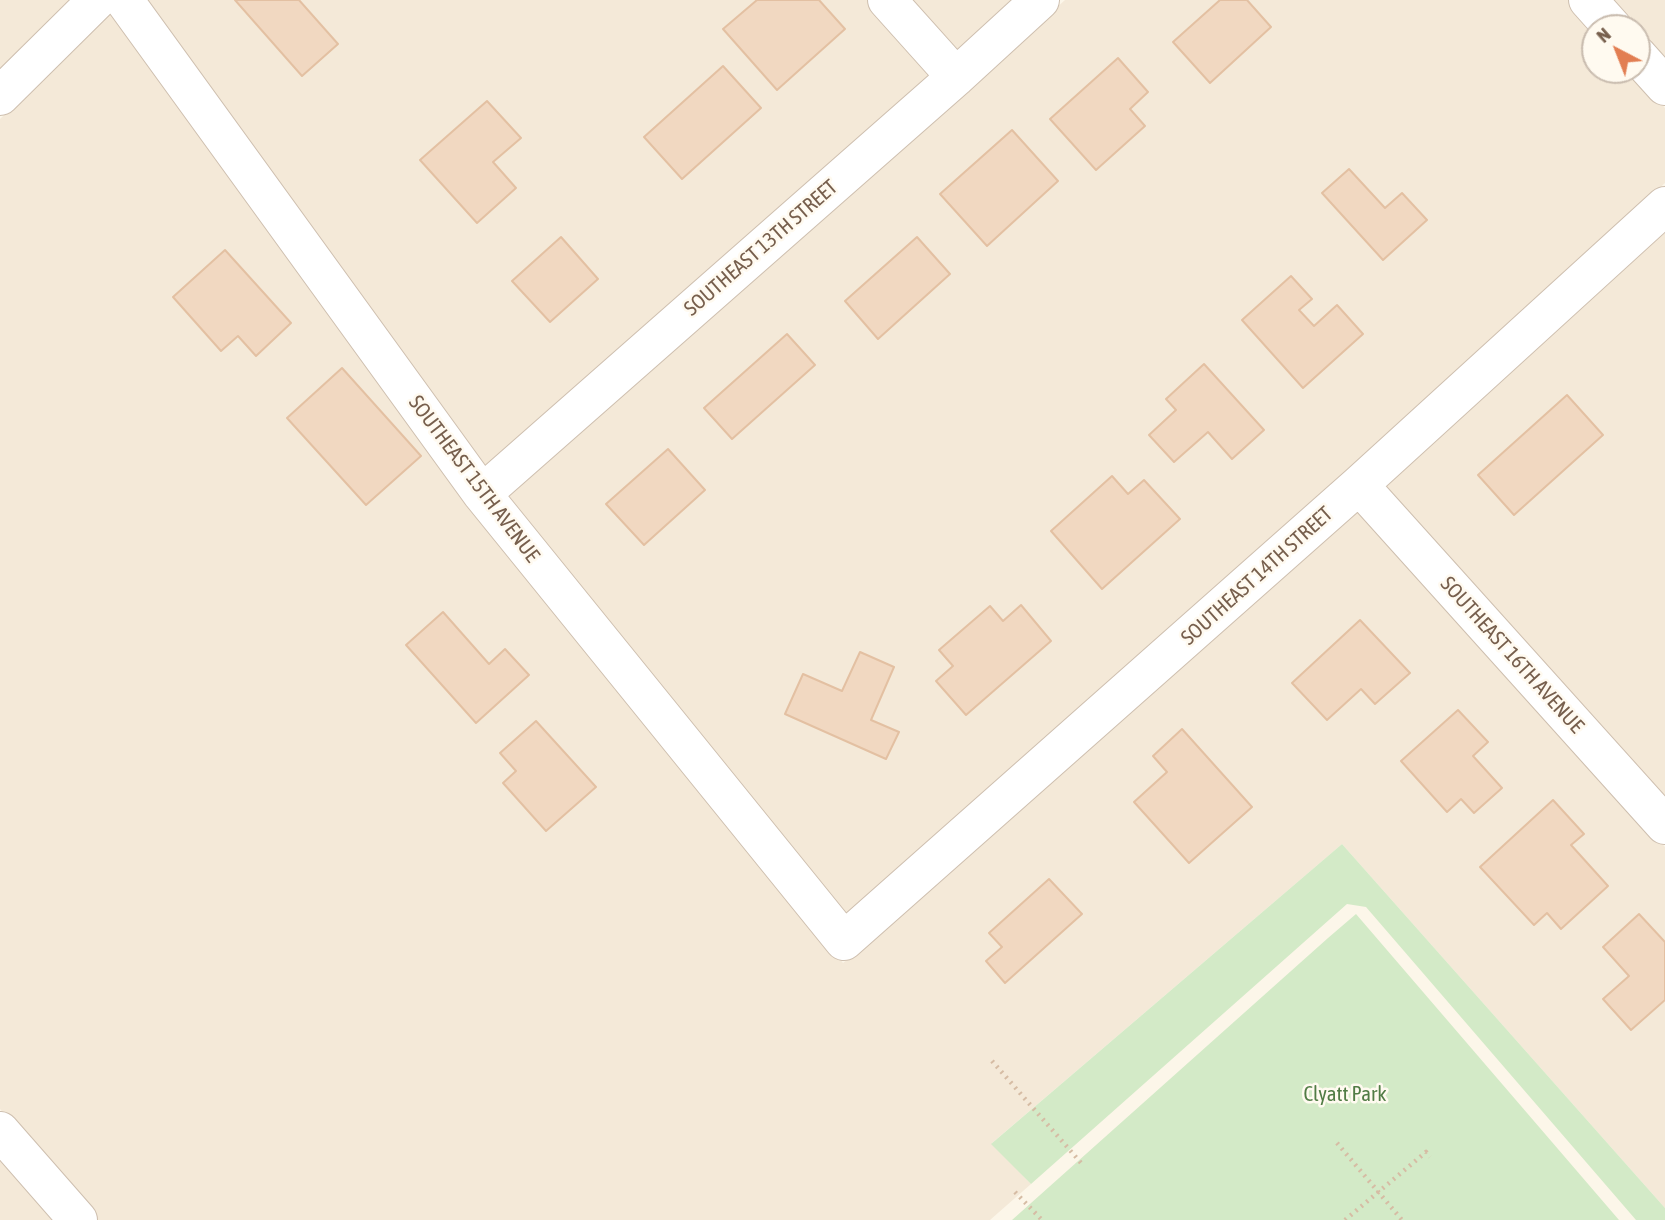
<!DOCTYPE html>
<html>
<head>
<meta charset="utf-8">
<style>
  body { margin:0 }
  #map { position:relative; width:1665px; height:1220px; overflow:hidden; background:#fcf6e9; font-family:"Asap Condensed",sans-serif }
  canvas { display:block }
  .north { position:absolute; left:1581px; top:14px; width:70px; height:70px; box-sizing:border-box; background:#fffaf0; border:2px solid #c9bcaf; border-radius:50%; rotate:318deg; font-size:19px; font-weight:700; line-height:28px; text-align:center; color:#775f4d }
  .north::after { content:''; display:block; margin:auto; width:24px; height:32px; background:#e27e52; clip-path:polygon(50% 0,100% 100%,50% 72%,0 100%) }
</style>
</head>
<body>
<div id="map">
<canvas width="1665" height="1220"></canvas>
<div class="north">N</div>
</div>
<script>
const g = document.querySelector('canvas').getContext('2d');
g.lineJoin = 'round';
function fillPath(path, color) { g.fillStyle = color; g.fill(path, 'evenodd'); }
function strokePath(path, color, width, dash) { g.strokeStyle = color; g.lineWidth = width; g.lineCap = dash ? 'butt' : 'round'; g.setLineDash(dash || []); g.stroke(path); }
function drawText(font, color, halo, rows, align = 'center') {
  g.font = font + ' "Asap Condensed",sans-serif'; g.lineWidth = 5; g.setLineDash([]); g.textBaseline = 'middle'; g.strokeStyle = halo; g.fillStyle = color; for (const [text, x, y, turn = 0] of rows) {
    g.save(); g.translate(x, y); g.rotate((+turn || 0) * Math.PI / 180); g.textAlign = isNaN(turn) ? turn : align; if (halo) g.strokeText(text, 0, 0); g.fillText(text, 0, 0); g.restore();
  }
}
fillPath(new Path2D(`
  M 0,0 L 74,0 L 0,73 Z
  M 142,0 L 867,0 L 934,74 L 483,470 Z
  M 906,0 L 1015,0 L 955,55 Z
  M 1065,0 L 1568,0 L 1595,30 L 1595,70 L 1631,70 L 1665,108 L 1665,183 L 1348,473 L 845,919 L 503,497 L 956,99 Z
  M 1608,0 L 1665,0 L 1665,64 L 1637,33 L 1637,28 L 1633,28 Z
  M 112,9 L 460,491 L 843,963 L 866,945 L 1360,507 L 1665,847 L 1665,1208 L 1342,844 L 992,1143 L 1031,1184 L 990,1220 L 97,1220 L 0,1109 L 0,119 Z
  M 1665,228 L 1665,803 L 1381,488 Z
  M 0,1153 L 58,1220 L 0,1220 Z`), '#f4e9d8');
fillPath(new Path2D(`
  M 1342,844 L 1665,1208 L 1665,1220 L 1636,1220 L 1366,907 L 1347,904 L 1031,1184 L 991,1144 Z
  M 1356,914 L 1619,1220 L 1012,1220 L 1328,938 Z`), '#d3eac7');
const building = new Path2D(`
  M 235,0 L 299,0 L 338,44 L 302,76 Z
  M 757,0 L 819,0 L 845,29 L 777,90 L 723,29 Z
  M 1220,0 L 1247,0 L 1271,27 L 1210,83 L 1173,42 Z
  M 1118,58 L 1148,92 L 1130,109 L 1145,126 L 1096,170 L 1050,119 Z
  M 723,66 L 761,108 L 682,179 L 644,137 Z
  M 487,101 L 521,138 L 493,162 L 516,188 L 477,223 L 420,160 Z
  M 1012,130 L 1058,181 L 987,246 L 940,194 Z
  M 1349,169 L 1385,208 L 1402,193 L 1427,220 L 1383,260 L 1322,193 Z
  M 561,237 L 598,279 L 550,322 L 512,281 Z
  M 917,237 L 950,274 L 878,339 L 845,301 Z
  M 225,250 L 291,323 L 256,356 L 238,336 L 221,351 L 173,297 Z
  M 1291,276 L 1312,299 L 1299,310 L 1314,326 L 1337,305 L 1363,334 L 1303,388 L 1242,320 Z
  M 787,334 L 815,365 L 732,439 L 704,408 Z
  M 1204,364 L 1264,430 L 1232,459 L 1208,432 L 1174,462 L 1149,435 L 1176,410 L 1166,399 Z
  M 342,368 L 421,456 L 366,505 L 287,418 Z
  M 1567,395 L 1603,435 L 1514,515 L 1478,475 Z
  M 668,449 L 705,490 L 644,545 L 606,504 Z
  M 1112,476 L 1128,494 L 1144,480 L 1180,519 L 1102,589 L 1051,531 Z
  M 1021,605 L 1051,641 L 966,715 L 936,681 L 953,666 L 939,650 L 990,606 L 1003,621 Z
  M 443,612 L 489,664 L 505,649 L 529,675 L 476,723 L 406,645 Z
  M 1360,620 L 1410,673 L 1375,704 L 1361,689 L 1327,720 L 1292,683 Z
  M 860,652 L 894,667 L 871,720 L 899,732 L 886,759 L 785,714 L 803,674 L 842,691 Z
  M 1458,710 L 1488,742 L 1473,756 L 1502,788 L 1474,813 L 1461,799 L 1447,812 L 1401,761 Z
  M 536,721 L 596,787 L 546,831 L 503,783 L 516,771 L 500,753 Z
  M 1182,729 L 1252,807 L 1189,863 L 1134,802 L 1167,772 L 1153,756 Z
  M 1553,800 L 1584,834 L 1571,845 L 1608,886 L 1561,929 L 1547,913 L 1534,925 L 1480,867 Z
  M 1049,879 L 1082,914 L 1005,983 L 986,961 L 1002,947 L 989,933 Z
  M 1639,914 L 1665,942 L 1665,1000 L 1631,1030 L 1603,999 L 1629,976 L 1603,947 Z`);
fillPath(building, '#f1d8c1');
strokePath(building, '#e3c0a2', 2);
const minor = new Path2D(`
  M 124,0 L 482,494 L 844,941 L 1359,485 L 1665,206
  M 887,0 L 956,77
  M 1588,0 L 1613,28
  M 1637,55 L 1665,86
  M 0,96 L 97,0
  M 1359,485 L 1665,825
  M 482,494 L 956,77 L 1040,0
  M 0,1131 L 78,1220`);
strokePath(minor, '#cebfaf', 40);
strokePath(new Path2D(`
  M 992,1061 L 1082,1164
  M 1337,1143 L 1402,1220
  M 1015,1192 L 1042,1220
  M 1345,1220 L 1426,1152 L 1430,1157`), '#d6bca4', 4.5, [2, 5]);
strokePath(minor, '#fff', 38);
drawText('21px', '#775f4d', '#fffaf0', [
  ["SOUTHEAST 13TH STREET",761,248,-41],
  ["SOUTHEAST 15TH AVENUE",474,479,53],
  ["SOUTHEAST 14TH STREET",1257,576,-42],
  ["SOUTHEAST 16TH AVENUE",1512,655,48]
]);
drawText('21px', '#517c45', '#fffaf0', [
  ["Clyatt Park",1345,1094]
]);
</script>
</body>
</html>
